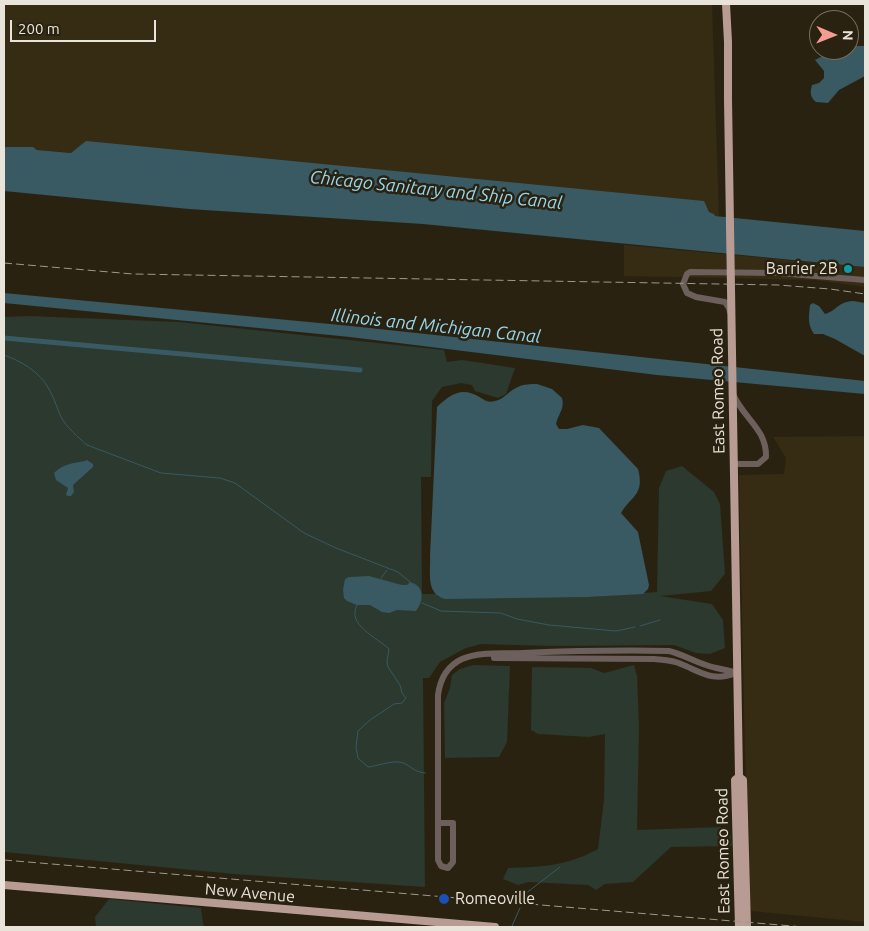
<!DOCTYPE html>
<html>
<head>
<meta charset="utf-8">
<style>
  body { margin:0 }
  #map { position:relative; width:869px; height:931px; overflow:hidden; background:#2a2211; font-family:Ubuntu,sans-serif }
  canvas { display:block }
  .frame { position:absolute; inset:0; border:5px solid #e9e4d9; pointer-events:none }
  .north { position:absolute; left:809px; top:10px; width:50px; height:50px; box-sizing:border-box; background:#2a2211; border:1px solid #767061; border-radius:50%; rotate:91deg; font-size:14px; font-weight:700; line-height:20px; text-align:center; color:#e9e4d9 }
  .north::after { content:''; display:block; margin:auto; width:18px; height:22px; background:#f59c91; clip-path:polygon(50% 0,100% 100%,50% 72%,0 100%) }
  .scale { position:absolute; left:10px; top:20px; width:146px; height:22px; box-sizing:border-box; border:2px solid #e9e4d9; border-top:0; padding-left:6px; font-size:15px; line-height:18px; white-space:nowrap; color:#e9e4d9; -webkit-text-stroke:4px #2a2211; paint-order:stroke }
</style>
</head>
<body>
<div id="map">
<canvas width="869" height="931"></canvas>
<div class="frame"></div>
<div class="north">N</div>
<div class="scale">200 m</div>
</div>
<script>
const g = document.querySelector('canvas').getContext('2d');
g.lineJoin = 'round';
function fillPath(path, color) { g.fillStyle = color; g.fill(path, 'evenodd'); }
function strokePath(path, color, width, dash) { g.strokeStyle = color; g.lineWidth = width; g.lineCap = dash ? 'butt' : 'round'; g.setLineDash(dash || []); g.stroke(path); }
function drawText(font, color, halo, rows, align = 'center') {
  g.font = font + ' Ubuntu,sans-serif'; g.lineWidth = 5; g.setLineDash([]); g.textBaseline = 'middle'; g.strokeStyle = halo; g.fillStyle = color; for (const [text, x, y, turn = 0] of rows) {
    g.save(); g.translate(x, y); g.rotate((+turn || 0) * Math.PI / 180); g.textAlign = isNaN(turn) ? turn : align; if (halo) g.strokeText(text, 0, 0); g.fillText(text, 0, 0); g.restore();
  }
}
fillPath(new Path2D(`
  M 4,4 L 712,4 L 719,216 L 715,216 L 714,214 L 709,212 L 705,206 L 37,150 L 33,147 L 4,147 Z
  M 624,245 L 865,267 L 865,287 L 815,280 L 624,276 Z
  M 865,436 L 865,922 L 750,911 L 749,830 L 745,754 L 739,475 L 784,474 L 786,458 L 773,437 Z`), '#362b13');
fillPath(new Path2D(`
  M 29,316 L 179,322 L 444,350 L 447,362 L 462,360 L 515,368 L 506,394 L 498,398 L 475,391 L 472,385 L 461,383 L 442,387 L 432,401 L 431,477 L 421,477 L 422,594 L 436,594 L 439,597 L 588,597 L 657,592 L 659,488 L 666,471 L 682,466 L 714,492 L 720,504 L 725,574 L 711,591 L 660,596 L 712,604 L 723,620 L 725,648 L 710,654 L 696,653 L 674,645 L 551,646 L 481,644 L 466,648 L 440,662 L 429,678 L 423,678 L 425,887 L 234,874 L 4,852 L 4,317 Z
  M 473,665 L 510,666 L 507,742 L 499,757 L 445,758 L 444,703 L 450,688 L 452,675 L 460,669 Z
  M 634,665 L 637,676 L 639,727 L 637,830 L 722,827 L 730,832 L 732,846 L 671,847 L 633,882 L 605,884 L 596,890 L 588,885 L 528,882 L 518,885 L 503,879 L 508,868 C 544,867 566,866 598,849 L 604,800 L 605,734 L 589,737 L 538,734 L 531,730 L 532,667 L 591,668 L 604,673 Z
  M 109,899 L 201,908 L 203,924 L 205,927 L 96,927 L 95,917 Z`), '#2b392e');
fillPath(new Path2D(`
  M 849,46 L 865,46 L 865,76 L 839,90 L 828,103 L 816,102 C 810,97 810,93 812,85 L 819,83 L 824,78 L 824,71 L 815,60 L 823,56 L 841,55 L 842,50 L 849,50 Z
  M 86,141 L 704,201 L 709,212 L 714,214 L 715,216 L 865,231 L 865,267 L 423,224 L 189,209 L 4,191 L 4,147 L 33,147 L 37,150 L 71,153 Z
  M 4,293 L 351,326 L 865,381 L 865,394 L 657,375 L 350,337 L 4,303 Z
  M 853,301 L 865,303 L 865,356 L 835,339 L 823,334 L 814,334 C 807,324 809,316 810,305 L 813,303 L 819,306 L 825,314 C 838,310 837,302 853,301 Z
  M 537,384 L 552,389 L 562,398 C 565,409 558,414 556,424 L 559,429 L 567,429 L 583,425 L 599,428 L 638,469 C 645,495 631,496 621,513 L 638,532 L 649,585 L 648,589 L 643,594 L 588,597 L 445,599 C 425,594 431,571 430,556 L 437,407 C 451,394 462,386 481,398 C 486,401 489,403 495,401 C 505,399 509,390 518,387 C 523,384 531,384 537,384 Z
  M 87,460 L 93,464 L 93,467 L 73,485 L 74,492 L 71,496 L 68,496 L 66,495 L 68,488 L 56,480 L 54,473 C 63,464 73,463 85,461 Z
  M 369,576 L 402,585 L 407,585 L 410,582 C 425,586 424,601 416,611 L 397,610 L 389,613 L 382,612 L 370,605 L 357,605 L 347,601 L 344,598 L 343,590 L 345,579 L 349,577 Z`), '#395963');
strokePath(new Path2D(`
  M 4,355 C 21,361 40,372 49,389 C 54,398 57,408 61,417 C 67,428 78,437 87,445 L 161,473 L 220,478 L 235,483 L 304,533 L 336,548 L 398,572 L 410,582
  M 381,578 L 387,570
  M 422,603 L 441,611 L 501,613 L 517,619 L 549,625 L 616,631 L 635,627
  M 357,605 C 346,625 378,638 389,649 L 387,661 L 388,667 L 400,685 L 402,693 L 406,698 L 402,703 L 394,704 L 370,720 L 358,731 L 356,747 L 358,758 L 368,767 C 378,766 389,761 399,762 C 409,763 412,772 425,773
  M 640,626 L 660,620
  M 522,902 L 525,894 L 560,867
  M 512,926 L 520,908`), '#395963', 1);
strokePath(new Path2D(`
  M 4,338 L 360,370`), '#395963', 5);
strokePath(new Path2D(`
  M 730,312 L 729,308 L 725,302 L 696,297 L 687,293 L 683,284 L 687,274 L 690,272 L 778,273 L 865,280
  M 733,464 L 758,464 L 766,457 C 767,429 743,418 733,394
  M 494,658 L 654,659 C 664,660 673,660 681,664 C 703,673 713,682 736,673
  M 439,823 L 453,823 L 453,862 L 448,868 L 441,866 L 438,860 L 438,695 C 440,680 447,666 462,659 C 480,651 504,654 523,653 C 572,651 620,650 669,651 C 682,654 693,661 706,665 C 716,669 726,669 736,673`), '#6d605c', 6);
strokePath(new Path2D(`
  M 726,4 L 728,42 L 728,99
  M 733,415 L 739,777 L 743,780 L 747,927
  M 4,885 L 495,927
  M 739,927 L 735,780 L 739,777`), '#b89c94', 8);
strokePath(new Path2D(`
  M 4,263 L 133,274 L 778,285 L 830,289 L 865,294
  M 4,860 L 804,927`), '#9f998b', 1, [8, 4]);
strokePath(new Path2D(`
  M 728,99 L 733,415`), '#b89c94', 8);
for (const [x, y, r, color] of [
  [848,269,5,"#0f9aa8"],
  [444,899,6,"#1a4fb4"]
]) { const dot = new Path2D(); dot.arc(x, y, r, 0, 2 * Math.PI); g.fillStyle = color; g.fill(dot); strokePath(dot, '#2a2211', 2); }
drawText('16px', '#e9e4d9', '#2a2211', [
  ["Barrier 2B",838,269],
  ["Romeoville",455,899,"left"]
], 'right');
drawText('16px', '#e9e4d9', '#2a2211', [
  ["East Romeo Road",718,391,-91],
  ["East Romeo Road",723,851,-91],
  ["New Avenue",250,893,5]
]);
drawText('italic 18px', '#96d6ec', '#2a2211', [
  ["Chicago Sanitary and Ship Canal",436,190,6],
  ["Illinois and Michigan Canal",436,326,6]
]);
</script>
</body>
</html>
